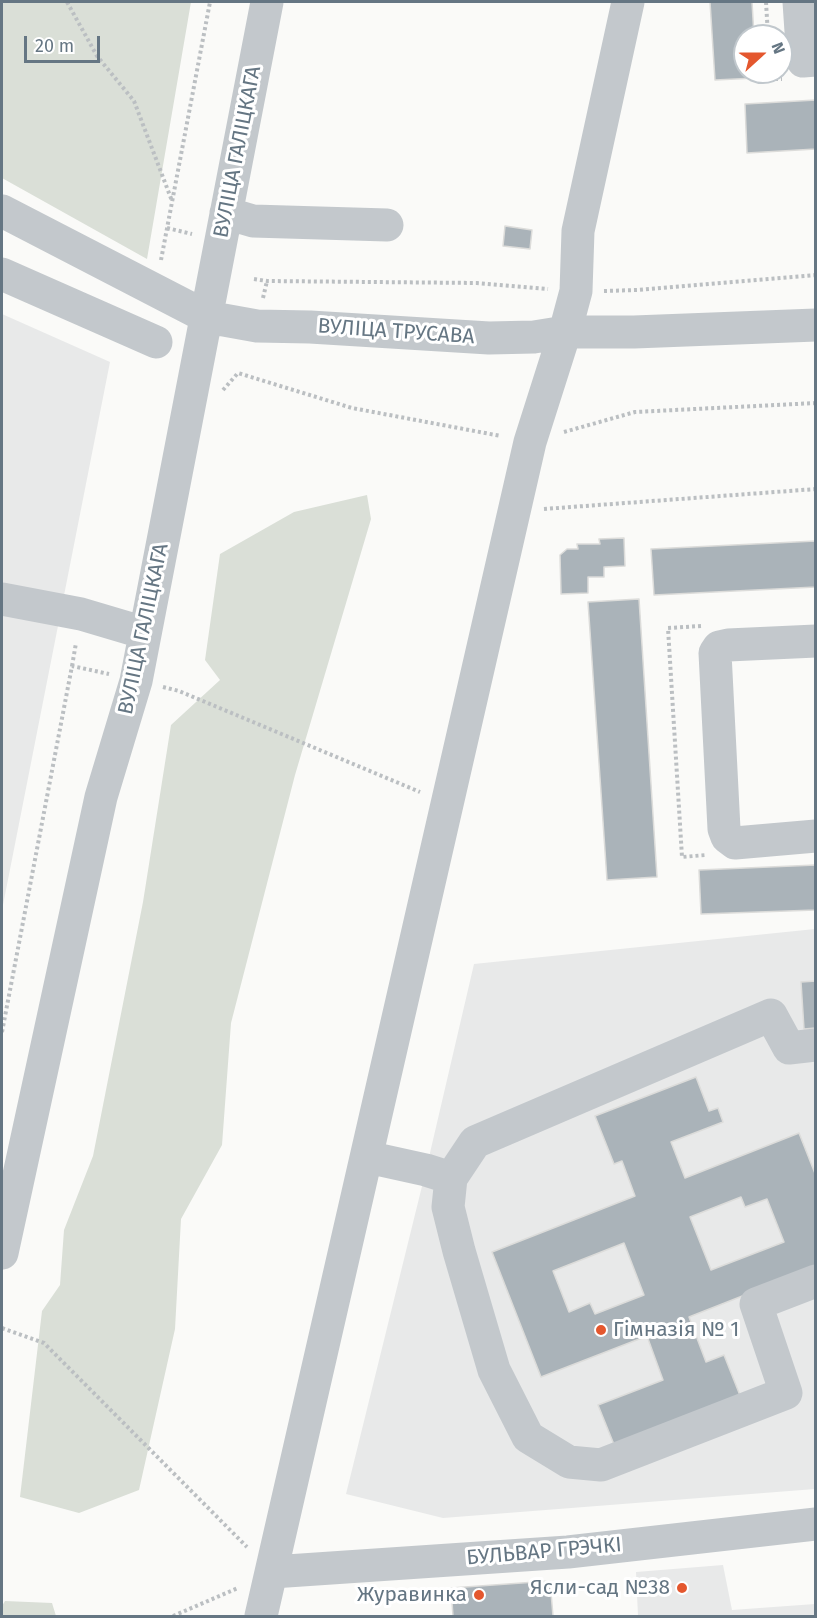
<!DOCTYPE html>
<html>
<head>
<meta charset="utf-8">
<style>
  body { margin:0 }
  #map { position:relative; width:817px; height:1618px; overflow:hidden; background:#fafaf8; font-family:"Fira Sans",sans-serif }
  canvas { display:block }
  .frame { position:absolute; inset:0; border:3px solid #657683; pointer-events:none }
  .north { position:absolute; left:733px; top:24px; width:60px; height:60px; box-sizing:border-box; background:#fff; border:2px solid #c1c8cd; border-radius:50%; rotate:69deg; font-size:16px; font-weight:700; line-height:24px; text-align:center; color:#657683 }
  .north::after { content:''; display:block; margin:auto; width:21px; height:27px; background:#e4572e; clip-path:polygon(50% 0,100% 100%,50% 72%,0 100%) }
  .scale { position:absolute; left:24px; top:36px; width:76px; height:27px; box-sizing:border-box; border:3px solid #657683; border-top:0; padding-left:8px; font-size:18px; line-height:21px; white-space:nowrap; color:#657683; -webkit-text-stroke:4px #fff; paint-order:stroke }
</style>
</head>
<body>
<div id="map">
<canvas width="817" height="1618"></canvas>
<div class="frame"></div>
<div class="north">N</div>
<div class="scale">20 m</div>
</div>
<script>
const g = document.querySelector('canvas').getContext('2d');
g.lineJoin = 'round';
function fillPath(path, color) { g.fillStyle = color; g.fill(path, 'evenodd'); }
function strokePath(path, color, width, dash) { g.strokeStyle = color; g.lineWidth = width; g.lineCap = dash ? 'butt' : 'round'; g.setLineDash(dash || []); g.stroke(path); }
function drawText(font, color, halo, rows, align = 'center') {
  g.font = font + ' "Fira Sans",sans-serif'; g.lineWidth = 6; g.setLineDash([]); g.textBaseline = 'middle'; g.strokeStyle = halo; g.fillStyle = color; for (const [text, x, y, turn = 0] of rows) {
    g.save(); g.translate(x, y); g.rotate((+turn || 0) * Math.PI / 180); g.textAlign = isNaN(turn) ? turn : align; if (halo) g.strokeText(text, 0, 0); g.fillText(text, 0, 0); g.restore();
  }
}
fillPath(new Path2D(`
  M 2,314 L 110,362 L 2,910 Z
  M 815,929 L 815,1489 L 443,1518 L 346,1494 L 426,1170 L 474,964 Z
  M 723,1565 L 732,1610 L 815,1604 L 815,1616 L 638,1616 L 636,1572 Z`), '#e8e9e9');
fillPath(new Path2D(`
  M 2,2 L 191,2 L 147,259 L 2,178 Z
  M 367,495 L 371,519 L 295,775 L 231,1023 L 222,1145 L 181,1219 L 175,1329 L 139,1490 L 79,1513 L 20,1497 L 42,1311 L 60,1285 L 64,1230 L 93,1156 L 143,902 L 171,725 L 220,680 L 205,660 L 220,554 L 294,512 Z
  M 5,1601 L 52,1603 L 56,1616 L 2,1616 L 2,1606 Z`), '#dadfd7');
const building = new Path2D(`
  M 710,2 L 752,2 L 754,36 L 745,36 L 745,72 L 756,72 L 756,78 L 715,80 Z
  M 816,100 L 816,149 L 747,153 L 745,104 Z
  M 505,226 L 532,230 L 530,249 L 503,246 Z
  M 624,538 L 625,566 L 604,567 L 604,577 L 588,577 L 588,593 L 561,594 L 560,555 L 567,549 L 578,549 L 577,544 L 600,544 L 599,539 Z
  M 816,541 L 816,587 L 654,595 L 651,549 Z
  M 639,599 L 657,877 L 607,880 L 588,602 Z
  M 816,865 L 816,910 L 701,914 L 699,870 Z
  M 816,981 L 816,1028 L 804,1029 L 801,982 Z
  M 696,1077 L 709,1111 L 718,1108 L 723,1122 L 671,1142 L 685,1178 L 799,1133 L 816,1176 L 816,1267 L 689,1317 L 706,1362 L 724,1355 L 743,1403 L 617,1452 L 598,1405 L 663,1380 L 647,1336 L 541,1377 L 492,1252 L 635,1196 L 622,1161 L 614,1164 L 595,1116 ZM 741,1197 L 745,1207 L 767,1199 L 784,1242 L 711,1270 L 690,1217 ZM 624,1243 L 644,1295 L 595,1314 L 590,1303 L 569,1312 L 553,1271 Z
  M 550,1581 L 553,1616 L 453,1616 L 451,1588 Z`);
fillPath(building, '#aab3b9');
strokePath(building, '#dcdcda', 1.5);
strokePath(new Path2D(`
  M 67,2 L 97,56 L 134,101 L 172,201
  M 766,2 L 768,36
  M 770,72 L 770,79 L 782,79
  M 167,228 L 192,234
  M 161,260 L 210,2
  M 254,279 L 267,281 L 477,283 L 548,289
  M 604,291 L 637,290 L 816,275
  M 263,298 L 267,281
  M 223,390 L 238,373 L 352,408 L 501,436
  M 564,432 L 635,412 L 816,403
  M 544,509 L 816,489
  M 701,626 L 668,628 L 682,857 L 706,855
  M 72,666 L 76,643
  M 163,687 L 179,691 L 420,792
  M 2,1032 L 72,666 L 109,674
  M 2,1328 L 44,1343 L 247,1547
  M 173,1616 L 238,1588`), '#bbbfc2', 4, [3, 3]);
strokePath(new Path2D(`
  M 799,2 L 803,61 L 816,60
  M 2,211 L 207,317 L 257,326 L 310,327 L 489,338 L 534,337 L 565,332 L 634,332 L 816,325
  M 226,213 L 253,221 L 387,225
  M 2,274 L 156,342
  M 2,599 L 81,614 L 145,633
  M 816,641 L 728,645 L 719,647 L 715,653 L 724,829 L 727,837 L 735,843 L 816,836
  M 367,1157 L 426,1170 L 451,1178 L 475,1142 L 771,1015 L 789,1048 L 816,1045
  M 451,1178 L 448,1207 L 459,1251 L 494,1370 L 528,1437 L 569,1462 L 601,1465 L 786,1393 L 756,1304 L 816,1281
  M 2,1253 L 101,797 L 136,681 L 267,2
  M 272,1572 L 568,1552 L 816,1524
  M 261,1616 L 530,442 L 565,332 L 576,291 L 578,231 L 628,2`), '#c3c8cc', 33);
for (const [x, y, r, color] of [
  [601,1330,6,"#e4572e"],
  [682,1588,6,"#e4572e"],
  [479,1595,6,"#e4572e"]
]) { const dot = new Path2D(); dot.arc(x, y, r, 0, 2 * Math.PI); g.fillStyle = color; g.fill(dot); strokePath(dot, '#fff', 2); }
drawText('21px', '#657683', '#fff', [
  ["ВУЛІЦА ГАЛІЦКАГА",238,152,-79],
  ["ВУЛІЦА ТРУСАВА",396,332,4],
  ["ВУЛІЦА ГАЛІЦКАГА",144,629,-78],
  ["БУЛЬВАР ГРЭЧКІ",544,1552,-5]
]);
drawText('21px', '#657683', '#fff', [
  ["Гімназія № 1",613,1330,"left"],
  ["Ясли-сад №38",670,1588],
  ["Журавинка",467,1595]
], 'right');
</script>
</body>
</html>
